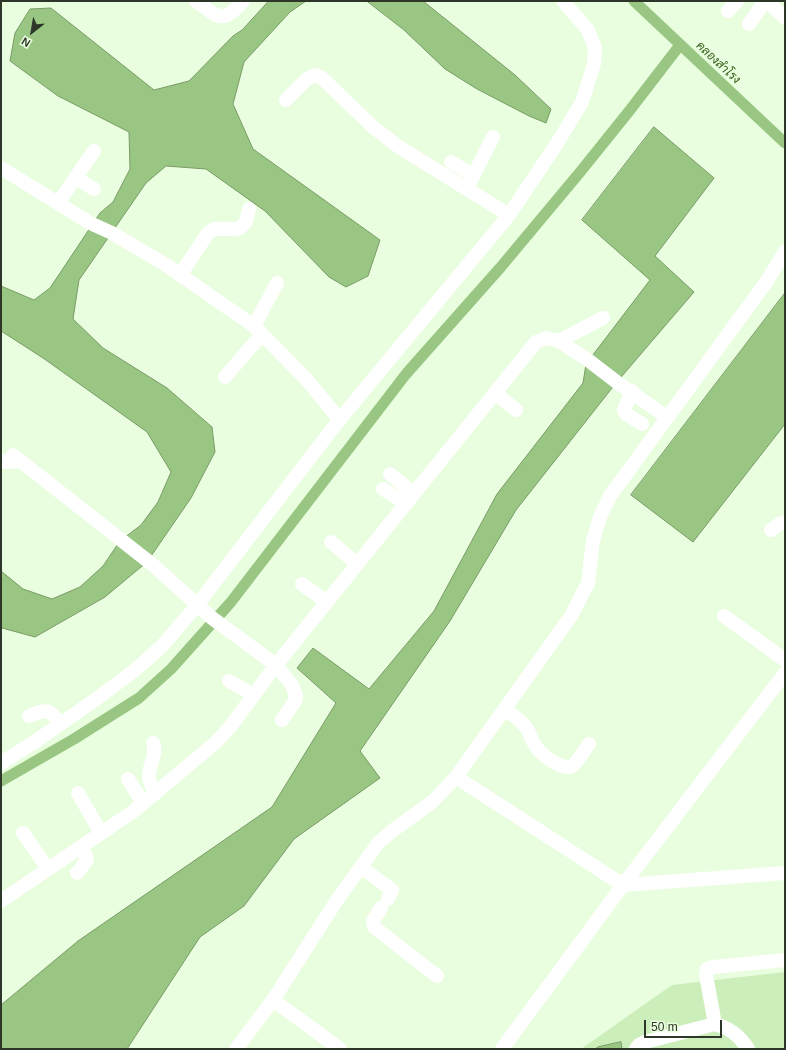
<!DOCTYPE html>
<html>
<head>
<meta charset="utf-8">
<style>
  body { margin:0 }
  #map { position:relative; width:786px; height:1050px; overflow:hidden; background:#e8fede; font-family:Helvetica,sans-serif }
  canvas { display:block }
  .frame { position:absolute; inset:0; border:2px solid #2e362a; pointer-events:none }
  .north { position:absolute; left:12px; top:12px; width:40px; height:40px; -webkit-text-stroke:3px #e8fede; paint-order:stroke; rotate:211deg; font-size:11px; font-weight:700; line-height:16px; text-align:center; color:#2e362a }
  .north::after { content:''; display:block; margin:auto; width:14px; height:18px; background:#2e362a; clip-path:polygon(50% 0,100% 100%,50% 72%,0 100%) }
  .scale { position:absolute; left:644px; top:1020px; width:78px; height:18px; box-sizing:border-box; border:2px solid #2e362a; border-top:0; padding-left:5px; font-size:12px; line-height:14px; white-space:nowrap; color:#2e362a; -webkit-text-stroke:3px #e8fede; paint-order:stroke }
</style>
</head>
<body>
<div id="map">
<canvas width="786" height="1050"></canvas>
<div class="frame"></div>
<div class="north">N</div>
<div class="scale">50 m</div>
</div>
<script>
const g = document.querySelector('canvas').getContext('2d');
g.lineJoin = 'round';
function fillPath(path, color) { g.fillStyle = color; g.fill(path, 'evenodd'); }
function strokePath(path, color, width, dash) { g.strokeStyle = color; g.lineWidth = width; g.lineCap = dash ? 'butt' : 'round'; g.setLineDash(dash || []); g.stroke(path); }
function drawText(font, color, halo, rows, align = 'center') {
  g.font = font + ' Helvetica,Sarabun,sans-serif'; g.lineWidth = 4; g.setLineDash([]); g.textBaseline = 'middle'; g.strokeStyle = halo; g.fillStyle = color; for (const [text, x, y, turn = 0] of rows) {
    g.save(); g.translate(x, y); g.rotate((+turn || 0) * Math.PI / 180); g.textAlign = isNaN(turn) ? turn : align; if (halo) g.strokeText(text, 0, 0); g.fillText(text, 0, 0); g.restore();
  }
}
fillPath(new Path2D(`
  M 785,972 L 785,1049 L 581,1049 L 672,985 Z`), '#ceb');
const water = new Path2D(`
  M 269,1 L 306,1 L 290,12 L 244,62 L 233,104 L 253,149 L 380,240 L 368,276 L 346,287 L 329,277 L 265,211 L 206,169 L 166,166 L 146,183 L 79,280 L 73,319 L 103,348 L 167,388 L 212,427 L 215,452 L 191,498 L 147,562 L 105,597 L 35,637 L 2,628 L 1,627 L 1,571 L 23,589 L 52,599 L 80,587 L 103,566 L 120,541 L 141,525 L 158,502 L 171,472 L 147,432 L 43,358 L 1,331 L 1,286 L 34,300 L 50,288 L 100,213 L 113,202 L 130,169 L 129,132 L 58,96 L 10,61 L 15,33 L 30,9 L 51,8 L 154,90 L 189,81 L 233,36 L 242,30 Z
  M 367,1 L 423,1 L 515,75 L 551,109 L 546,123 L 529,116 L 477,89 L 445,69 L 404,30 Z
  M 654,127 L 714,178 L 655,256 L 694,292 L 616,383 L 516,510 L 450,621 L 360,751 L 380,778 L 294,839 L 244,906 L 200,937 L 127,1049 L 1,1049 L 1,1005 L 78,941 L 272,807 L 336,703 L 297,668 L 313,648 L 369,689 L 434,611 L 497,494 L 583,383 L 586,364 L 650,280 L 582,220 Z
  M 785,293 L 785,424 L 693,542 L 631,495 Z
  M 621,1042 L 622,1049 L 595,1049 L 598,1047 Z`);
fillPath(water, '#9ac683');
strokePath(water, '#7a9b68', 1);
strokePath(new Path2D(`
  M 634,1 L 785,143
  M 1,781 L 74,739 L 139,698 L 171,669 L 231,602 L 406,374 L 500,268 L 581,171 L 630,110 L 680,45`), '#9ac683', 11);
strokePath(new Path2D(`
  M 196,1 C 219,18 222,25 243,1
  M 767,1 L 785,18
  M 728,11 L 737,1
  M 749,24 L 765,1
  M 286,100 L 307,79 L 315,75 L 322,78 L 373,127 L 399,147 L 509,215
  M 451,162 L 473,175
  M 1,168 L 90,223 L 112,233 L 166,265 L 254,326 L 307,380 L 340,420
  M 76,178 L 94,189
  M 467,188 L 493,137
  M 58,203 L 94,151
  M 180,275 L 208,233 L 214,229 L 237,229 L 241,227 L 246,222 L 249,209
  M 254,326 L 277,283
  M 559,341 L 603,318
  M 225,377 L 262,334
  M 632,391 L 624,410 L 626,414 L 642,424
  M 495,393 L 516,410
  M 13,455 L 153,565 L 212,618 L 276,665 L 292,685 L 296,696 L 295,701 L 282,720
  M 1,461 L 7,462 L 20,461
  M 390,474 L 414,494
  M 383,489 L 406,504
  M 771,530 L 781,523 L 785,523
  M 331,542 L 357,564
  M 302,584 L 327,602
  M 724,616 L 785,660
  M 229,681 L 254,695
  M 505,709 C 511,714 519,719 524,725 C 530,731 531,740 536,747 C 541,754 563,772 572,766 C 577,763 585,749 589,744
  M 29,716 C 47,709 49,708 60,724
  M 153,743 C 158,753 148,766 149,778 C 150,783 153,789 155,794
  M 1,763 L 36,741 L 99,697 L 135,670 L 162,646 L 197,605 L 336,424 L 509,215 L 556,145 L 582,102 L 594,64 L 595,48 L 588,30 L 563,1
  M 456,777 L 623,885 L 785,873
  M 128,779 L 143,803
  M 78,793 L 101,833
  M 23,833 L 48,869
  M 361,867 L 392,890 L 388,899
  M 77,873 L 87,860 L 86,856 L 81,847
  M 1,901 L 134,811 L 215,743 L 230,727 L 276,665 L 536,342 L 546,338 L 559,341 L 588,360 L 618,383 L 667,417
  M 381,908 L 373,921 L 374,927 L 437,976
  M 273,1000 L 340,1049
  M 715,1024 L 706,975 L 707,969 L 713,967 L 785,960
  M 236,1049 L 273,1000 L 337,900 L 379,842 L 392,831 L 432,802 L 456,777 L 571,616 L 588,583 L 593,541 L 600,517 L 610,496 L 767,281 L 785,251
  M 502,1049 L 623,885 L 785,673
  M 636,1049 L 639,1045 L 645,1042 L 715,1024 C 730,1028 740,1036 748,1049`), '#fff', 14);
drawText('italic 12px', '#355d1b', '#e8fede', [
  ["คลองสำโรง",718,63,43]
]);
</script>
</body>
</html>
